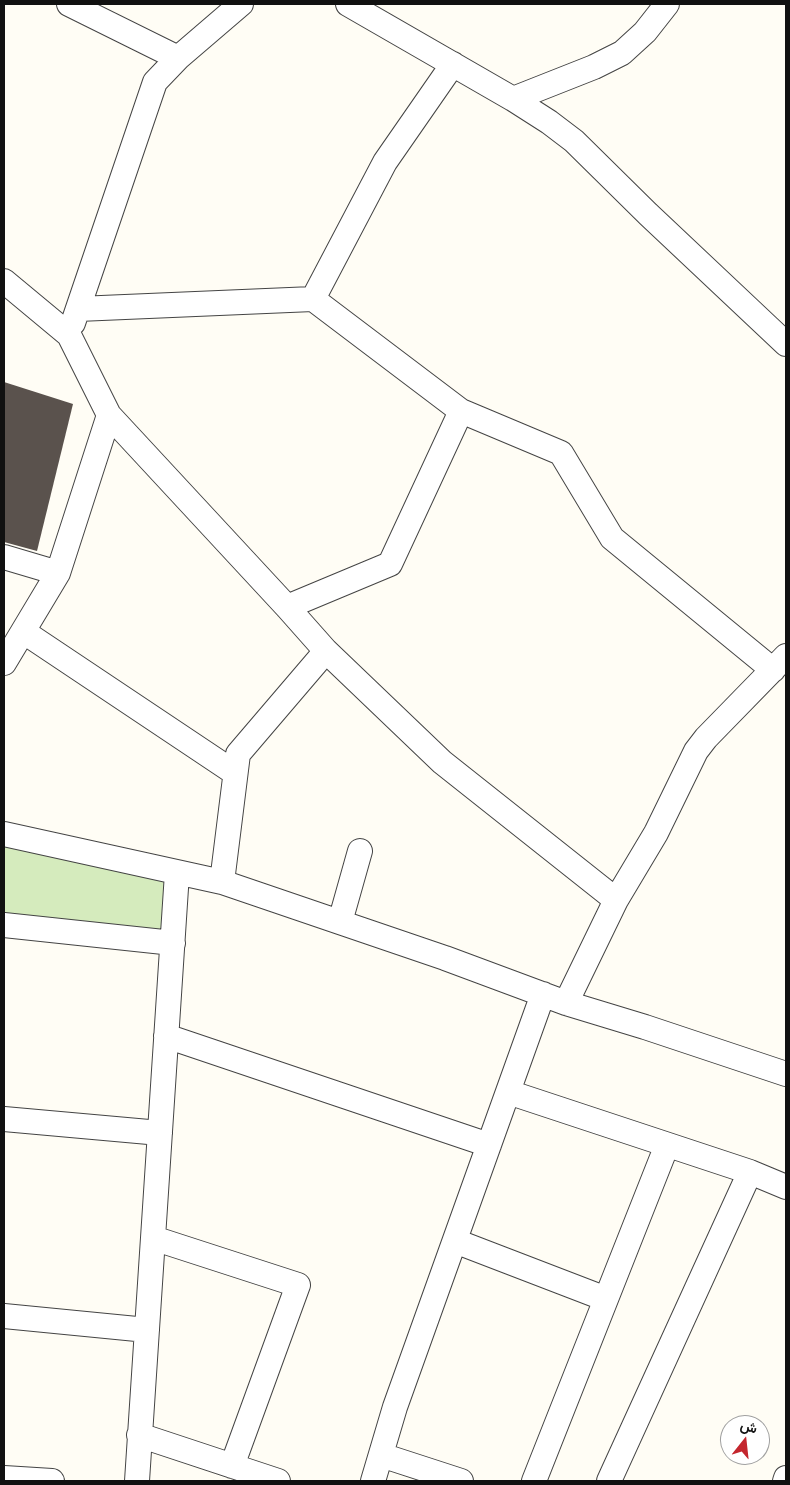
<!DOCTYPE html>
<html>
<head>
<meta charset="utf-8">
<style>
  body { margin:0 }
  #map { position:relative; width:790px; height:1485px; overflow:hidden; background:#fffdf5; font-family:"Noto Serif",Vazirmatn,serif }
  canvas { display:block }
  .frame { position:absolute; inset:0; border:5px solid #111; pointer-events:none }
  .north { position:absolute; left:720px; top:1415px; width:50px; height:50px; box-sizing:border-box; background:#fff; border:1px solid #a0a0a0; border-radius:50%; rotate:16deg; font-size:14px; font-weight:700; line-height:20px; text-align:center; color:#111 }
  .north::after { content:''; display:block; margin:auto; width:18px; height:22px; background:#c4262e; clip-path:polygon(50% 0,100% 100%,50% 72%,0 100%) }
</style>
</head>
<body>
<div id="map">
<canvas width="790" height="1485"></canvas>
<div class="frame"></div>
<div class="north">ش</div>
</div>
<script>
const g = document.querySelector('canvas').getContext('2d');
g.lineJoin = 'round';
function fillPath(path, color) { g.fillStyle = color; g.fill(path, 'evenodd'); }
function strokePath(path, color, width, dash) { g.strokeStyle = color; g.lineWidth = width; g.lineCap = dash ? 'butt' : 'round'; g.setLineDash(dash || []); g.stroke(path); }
fillPath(new Path2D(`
  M 4,842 L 168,880 L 165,931 L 4,914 Z`), '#d5ebbd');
fillPath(new Path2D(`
  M 4,382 L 73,404 L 37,551 L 4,542 Z`), '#5a524d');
const minor = new Path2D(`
  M 69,4 L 178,58
  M 348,4 L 513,99 L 549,122 L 574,141 L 648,214 L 786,344
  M 513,99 L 594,67 L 622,53 L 645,32 L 667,4
  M 4,281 L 69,335 L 109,415 L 287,607 L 326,651 L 442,762 L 616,900
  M 313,299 L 385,162 L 453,64
  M 78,309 L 313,299 L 461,411 L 561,453 L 612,538 L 773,670
  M 73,323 L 155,82 L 178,58 L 241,4
  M 4,557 L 58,573
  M 287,607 L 390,564 L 461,411
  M 24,632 L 235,773
  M 4,663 L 58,573 L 109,415
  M 4,834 L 222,882 L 445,958 L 566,1003 L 645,1027 L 786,1074
  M 222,882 L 238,754 L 326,651
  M 340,922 L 360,851
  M 4,925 L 173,943
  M 566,1003 L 616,900 L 656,833 L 696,751 L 706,738 L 786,656
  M 166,1036 L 489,1145
  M 508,1092 L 750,1172 L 786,1187
  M 4,1119 L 160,1133
  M 153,1238 L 298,1285 L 232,1466
  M 455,1241 L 606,1299
  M 4,1316 L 147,1330
  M 139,1435 L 278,1481
  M 381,1455 L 461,1481
  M 4,1478 L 52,1481
  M 137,1481 L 177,873
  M 373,1481 L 395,1407 L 543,994
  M 534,1481 L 667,1145
  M 609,1481 L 750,1172
  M 785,1481 L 786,1478`);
strokePath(minor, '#444', 26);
strokePath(minor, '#fff', 24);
</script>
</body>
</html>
